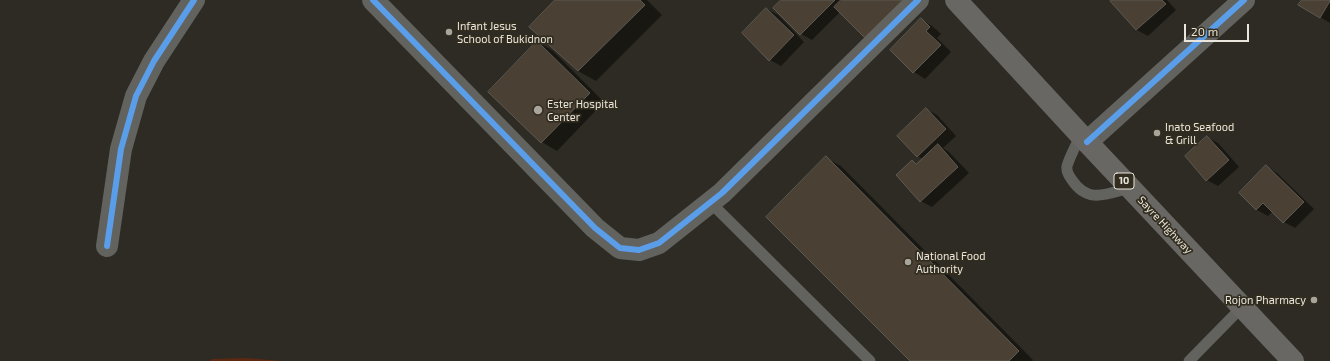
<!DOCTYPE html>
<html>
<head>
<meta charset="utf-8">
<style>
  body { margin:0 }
  #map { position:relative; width:1330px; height:361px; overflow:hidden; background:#2d2b23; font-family:"Exo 2",sans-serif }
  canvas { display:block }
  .scale { position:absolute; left:1184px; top:24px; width:65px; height:18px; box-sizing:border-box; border:2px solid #eae6dd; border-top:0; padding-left:5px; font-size:12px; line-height:14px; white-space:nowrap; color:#eae6dd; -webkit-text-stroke:3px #322d1e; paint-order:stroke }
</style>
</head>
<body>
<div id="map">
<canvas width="1330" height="361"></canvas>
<div class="scale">20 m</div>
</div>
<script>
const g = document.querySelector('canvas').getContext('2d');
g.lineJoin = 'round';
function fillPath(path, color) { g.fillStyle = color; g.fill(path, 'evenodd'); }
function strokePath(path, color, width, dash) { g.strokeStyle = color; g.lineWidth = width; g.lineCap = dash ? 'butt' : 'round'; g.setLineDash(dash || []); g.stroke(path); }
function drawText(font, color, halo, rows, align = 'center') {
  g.font = font + ' "Exo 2",sans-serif'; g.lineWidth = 3.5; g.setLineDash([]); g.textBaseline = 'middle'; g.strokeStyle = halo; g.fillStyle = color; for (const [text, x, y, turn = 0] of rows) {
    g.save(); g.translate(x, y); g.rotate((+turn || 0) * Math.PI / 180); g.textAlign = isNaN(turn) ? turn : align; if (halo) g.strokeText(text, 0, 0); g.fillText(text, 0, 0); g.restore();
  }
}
fillPath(new Path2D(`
  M 246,358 L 282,361 L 210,361 L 212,359 Z`), '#5e2813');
fillPath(new Path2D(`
  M 556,0 L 647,0 L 662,15 L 596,81 L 578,71 L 530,27 Z
  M 782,0 L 840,0 L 842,1 L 843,0 L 840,12 L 812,40 L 801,34 Z
  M 1113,0 L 1167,0 L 1176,10 L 1148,36 L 1137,30 L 1111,1 Z
  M 1303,0 L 1330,0 L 1330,23 L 1320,17 Z
  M 767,9 L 778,15 L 804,42 L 781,66 L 770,60 Z
  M 921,19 L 932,26 L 941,34 L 937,38 L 951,52 L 925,79 L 914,72 L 891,50 Z
  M 538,42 L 553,51 L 604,102 L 557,151 L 542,142 Z
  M 926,109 L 937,115 L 956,136 L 943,148 L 949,152 L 969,173 L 932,207 L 921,201 L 912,161 L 918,164 L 923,159 L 917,156 Z
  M 1207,137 L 1218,143 L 1239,167 L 1218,186 L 1207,180 L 1186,156 Z
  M 826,158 L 841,166 L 1033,360 L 1032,361 L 911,361 Z
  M 1266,166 L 1277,173 L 1314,209 L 1295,228 L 1284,222 L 1273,211 L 1268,216 L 1257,210 L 1241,193 Z`), '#0007');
const building = new Path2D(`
  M 555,0 L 640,0 L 645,5 L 578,71 L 529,27 Z
  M 781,0 L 835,0 L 800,35 L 773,8 Z
  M 841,0 L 904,0 L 868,41 L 834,7 Z
  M 1111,0 L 1162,0 L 1166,4 L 1136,30 L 1110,1 Z
  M 1302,0 L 1330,0 L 1330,1 L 1320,18 L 1298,5 Z
  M 766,8 L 794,35 L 769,61 L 742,33 Z
  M 921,18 L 930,27 L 926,31 L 941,45 L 913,73 L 890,50 Z
  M 537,41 L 590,93 L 541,143 L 488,92 Z
  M 926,108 L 946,129 L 917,157 L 897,136 Z
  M 1207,136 L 1229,160 L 1206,181 L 1185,156 Z
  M 938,144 L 958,167 L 920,202 L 896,175 L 912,160 L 916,164 Z
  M 826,156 L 1019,351 L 1009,361 L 910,361 L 766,217 Z
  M 1266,165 L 1304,202 L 1283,223 L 1263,203 L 1256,210 L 1239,193 Z`);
fillPath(building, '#4a4134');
strokePath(building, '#5d5953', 1);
strokePath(new Path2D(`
  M 1081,135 C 1076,145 1070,156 1067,166 C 1066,171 1069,176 1072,180 C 1088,204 1106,194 1130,188
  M 710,202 L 870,361
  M 1189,361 L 1242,307`), '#62625e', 11);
strokePath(new Path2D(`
  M 373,0 L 595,228 L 620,248 L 639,250 L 659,243 L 722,193 L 918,0
  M 1087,142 L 1244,0
  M 107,246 L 121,149 L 136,96 L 154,61 L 194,0`), '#62625e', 22);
strokePath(new Path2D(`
  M 956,0 L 1087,142 L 1293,361`), '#686763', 22);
strokePath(new Path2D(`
  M 373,0 L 595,228 L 620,248 L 639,250 L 659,243 L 722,193 L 918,0
  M 1087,142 L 1244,0
  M 107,246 L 121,149 L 136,96 L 154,61 L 194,0`), '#5a9eea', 6);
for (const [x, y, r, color] of [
  [449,32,4,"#a8a59c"],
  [538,110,5,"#a8a59c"],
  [1157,133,4,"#a8a59c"],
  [908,262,4,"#a8a59c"],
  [1314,300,4,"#a8a59c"]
]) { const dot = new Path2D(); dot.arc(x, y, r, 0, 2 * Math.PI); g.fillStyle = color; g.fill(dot); strokePath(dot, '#322d1e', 1.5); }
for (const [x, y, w] of [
  [1124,181,20]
]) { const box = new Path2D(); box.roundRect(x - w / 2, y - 8, w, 16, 3); g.fillStyle = '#322d1e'; g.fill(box); strokePath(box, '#eae6dd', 1); }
drawText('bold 10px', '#eae6dd', null, [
  ["10",1124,181]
]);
drawText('11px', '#eae6dd', '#322d1e', [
  ["Infant Jesus",457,26],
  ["School of Bukidnon",457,39],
  ["Ester Hospital",547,104],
  ["Center",547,117],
  ["Inato Seafood",1165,127],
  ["& Grill",1165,140],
  ["National Food",916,256],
  ["Authority",916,269],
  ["Rojon Pharmacy",1306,300,"right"]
], 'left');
drawText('11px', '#eae6dd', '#322d1e', [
  ["Sayre Highway",1165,225,47]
]);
</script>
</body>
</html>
